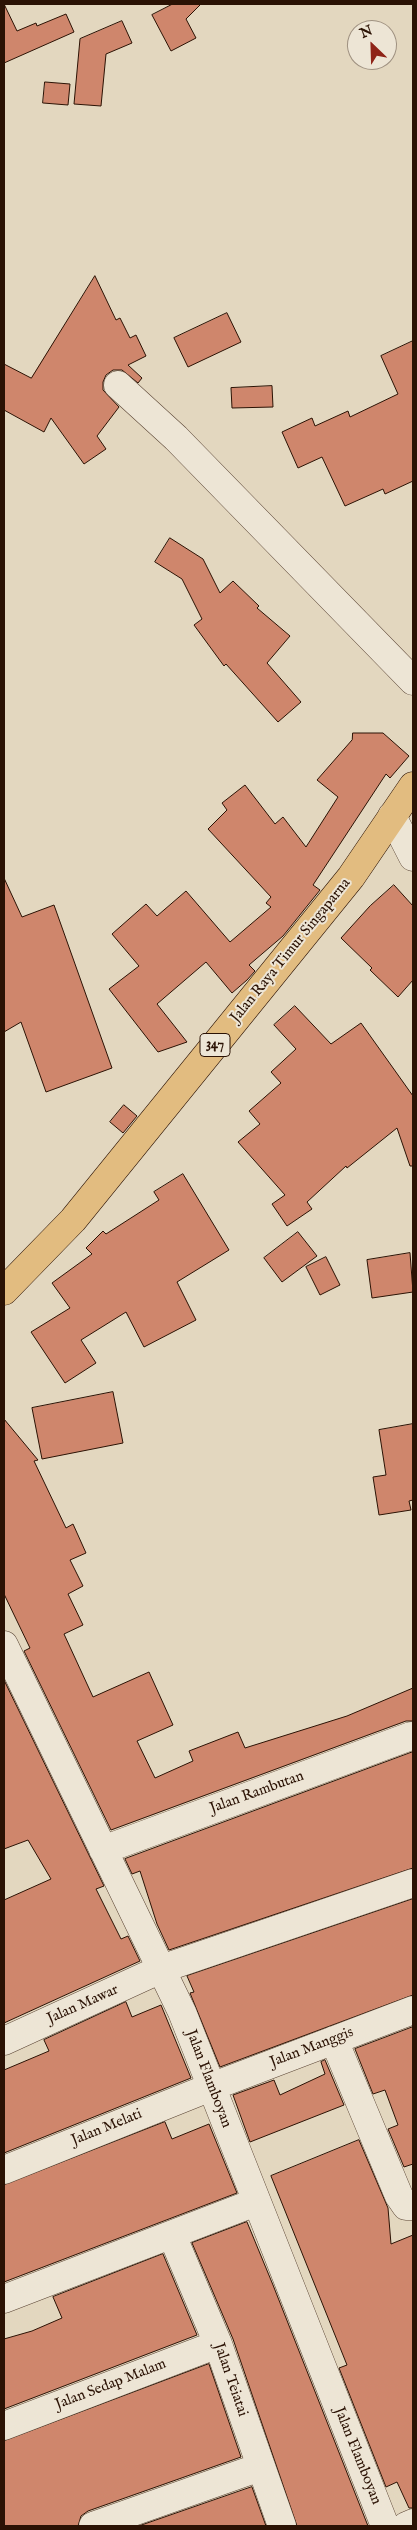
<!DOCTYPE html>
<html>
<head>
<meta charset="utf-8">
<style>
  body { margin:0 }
  #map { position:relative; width:417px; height:2530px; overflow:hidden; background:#e3d7bf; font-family:"IM FELL English",serif }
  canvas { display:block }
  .frame { position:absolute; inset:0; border:5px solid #2b1204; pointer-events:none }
  .north { position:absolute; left:347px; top:20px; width:50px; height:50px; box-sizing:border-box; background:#ede5d5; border:1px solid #9f9181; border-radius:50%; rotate:336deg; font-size:14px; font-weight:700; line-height:20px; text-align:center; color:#2b1204 }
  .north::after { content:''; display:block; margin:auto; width:18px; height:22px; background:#8f2418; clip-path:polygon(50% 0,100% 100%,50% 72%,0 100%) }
</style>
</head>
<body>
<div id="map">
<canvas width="417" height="2530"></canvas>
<div class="frame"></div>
<div class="north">N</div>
</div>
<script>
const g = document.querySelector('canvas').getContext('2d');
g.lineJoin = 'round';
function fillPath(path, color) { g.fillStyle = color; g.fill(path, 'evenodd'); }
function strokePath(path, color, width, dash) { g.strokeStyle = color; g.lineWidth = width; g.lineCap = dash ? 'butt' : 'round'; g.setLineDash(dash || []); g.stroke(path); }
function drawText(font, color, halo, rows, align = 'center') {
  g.font = font + ' "IM FELL English",serif'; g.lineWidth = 4; g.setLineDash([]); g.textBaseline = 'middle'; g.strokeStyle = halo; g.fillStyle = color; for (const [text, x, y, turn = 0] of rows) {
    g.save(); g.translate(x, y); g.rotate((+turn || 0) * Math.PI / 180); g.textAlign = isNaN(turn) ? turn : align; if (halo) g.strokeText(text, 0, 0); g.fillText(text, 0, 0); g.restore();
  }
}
const building = new Path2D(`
  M 4,4 L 17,31 L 36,23 L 37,26 L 66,14 L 74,32 L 4,63 Z
  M 173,4 L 201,4 L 186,19 L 196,38 L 171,51 L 152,15 Z
  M 122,21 L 132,43 L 106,54 L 101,106 L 74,104 L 80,39 Z
  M 45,82 L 70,84 L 68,105 L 43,103 Z
  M 95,276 L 116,320 L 120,318 L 130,338 L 136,335 L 146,356 L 128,365 L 142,378 L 138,383 L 122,370 L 113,370 L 106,375 L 103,382 L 103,390 L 119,407 L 97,436 L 106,449 L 84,464 L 51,418 L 44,432 L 4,410 L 4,364 L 31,378 Z
  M 227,313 L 241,342 L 188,367 L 174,338 Z
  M 413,341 L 413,481 L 385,494 L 383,489 L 345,506 L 322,457 L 298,468 L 282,432 L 312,418 L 315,426 L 348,411 L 350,417 L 398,394 L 381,356 Z
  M 272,386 L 273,407 L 232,408 L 231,388 Z
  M 170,538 L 203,559 L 220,593 L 233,581 L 259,606 L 257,608 L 290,636 L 267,663 L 301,702 L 278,722 L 226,664 L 224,666 L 194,625 L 202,619 L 182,579 L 155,562 Z
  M 353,733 L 383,733 L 409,756 L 390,778 L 386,774 L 313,885 L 320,890 L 283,936 L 249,965 L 255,971 L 247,980 L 232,993 L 206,962 L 157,1004 L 187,1042 L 158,1052 L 109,989 L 139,966 L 112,934 L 146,904 L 157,916 L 186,891 L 230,942 L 271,907 L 266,903 L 271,897 L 208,829 L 227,810 L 222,803 L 245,785 L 275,824 L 283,817 L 306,847 L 338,797 L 317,780 L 352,740 Z
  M 4,878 L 22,917 L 54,905 L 112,1068 L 46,1092 L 21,1022 L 4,1032 Z
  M 394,885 L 413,906 L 413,980 L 398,997 L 370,970 L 372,968 L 341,938 L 370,906 Z
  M 295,1006 L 331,1044 L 361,1023 L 413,1096 L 413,1166 L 410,1166 L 397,1128 L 347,1168 L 346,1166 L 307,1202 L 312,1209 L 287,1226 L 272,1204 L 285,1195 L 238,1142 L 260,1124 L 249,1111 L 281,1083 L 271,1072 L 296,1049 L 274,1025 Z
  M 124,1105 L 137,1116 L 123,1133 L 110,1122 Z
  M 183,1174 L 229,1250 L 177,1282 L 196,1320 L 144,1347 L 126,1312 L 81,1340 L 96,1363 L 65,1383 L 31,1332 L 70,1308 L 52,1283 L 92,1254 L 86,1248 L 103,1231 L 106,1234 L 159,1200 L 154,1192 Z
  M 298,1232 L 317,1256 L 282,1282 L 264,1258 Z
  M 410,1253 L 413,1292 L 372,1298 L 367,1260 Z
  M 326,1257 L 340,1285 L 320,1295 L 306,1267 Z
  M 113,1392 L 123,1443 L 42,1459 L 32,1408 Z
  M 4,1419 L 38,1460 L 34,1461 L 66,1528 L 73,1524 L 86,1553 L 70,1560 L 83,1586 L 68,1594 L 83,1625 L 64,1634 L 93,1697 L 149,1672 L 173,1725 L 137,1741 L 155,1778 L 193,1761 L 189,1751 L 238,1732 L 245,1748 L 347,1716 L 413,1688 L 413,1721 L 406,1721 L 111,1830 L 24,1651 L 30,1648 L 4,1594 Z
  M 413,1424 L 413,1500 L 409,1501 L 411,1510 L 379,1515 L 373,1477 L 386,1475 L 379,1430 Z
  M 4,1680 L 104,1886 L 96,1889 L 121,1939 L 128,1936 L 140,1961 L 4,2023 L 4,1900 L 51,1879 L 28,1840 L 4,1849 Z
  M 413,1752 L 413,1868 L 169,1950 L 157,1924 L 140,1871 L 132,1874 L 125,1859 Z
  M 413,1899 L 413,1995 L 220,2067 L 190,1993 L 194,1992 L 187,1976 Z
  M 126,2002 L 132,2017 L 161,2005 L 191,2078 L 4,2153 L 4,2070 L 49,2051 L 44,2040 Z
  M 413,2027 L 413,2164 L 404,2167 L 388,2129 L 398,2125 L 385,2090 L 373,2094 L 355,2049 Z
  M 325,2060 L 344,2105 L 250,2142 L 233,2095 L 274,2080 L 280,2095 L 325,2074 L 321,2062 Z
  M 165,2122 L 172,2139 L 209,2124 L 237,2193 L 4,2282 L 4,2185 Z
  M 359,2140 L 388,2208 L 391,2244 L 413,2235 L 413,2508 L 409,2508 L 397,2482 L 386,2487 L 339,2368 L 347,2365 L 271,2176 Z
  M 247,2222 L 273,2285 L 368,2526 L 297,2526 L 233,2339 L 192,2243 Z
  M 163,2254 L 197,2335 L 4,2409 L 4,2339 L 32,2331 L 62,2318 L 53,2297 Z
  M 209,2364 L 241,2457 L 88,2511 L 81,2516 L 78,2526 L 4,2526 L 4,2441 Z
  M 252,2487 L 266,2526 L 139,2526 Z`);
fillPath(building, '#cf866c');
strokePath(building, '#2b1204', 1);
const minor = new Path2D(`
  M 118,385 L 176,438 L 413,681
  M 392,816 L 413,857
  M 4,1645 L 182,2012 L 385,2526
  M 103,1850 L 411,1736
  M 334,2040 L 399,2196 L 406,2206 L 413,2206
  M 4,2041 L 161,1969 L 413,1883
  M 4,2170 L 211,2087 L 413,2010
  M 172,2235 L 218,2344 L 282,2526
  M 4,2299 L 256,2202
  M 4,2426 L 218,2344
  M 93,2526 L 260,2467
  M 406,2526 L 413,2523`);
const major = new Path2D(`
  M 4,1291 L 73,1220 L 351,877 L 413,786`);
strokePath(minor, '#594333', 29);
strokePath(major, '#2b1204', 29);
strokePath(minor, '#ede5d5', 28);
strokePath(major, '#e2bc80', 28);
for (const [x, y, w] of [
  [215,1045,30]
]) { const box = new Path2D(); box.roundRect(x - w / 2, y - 11.5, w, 23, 4); g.fillStyle = '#ede5d5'; g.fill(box); strokePath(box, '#2b1204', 1); }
drawText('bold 14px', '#2b1204', null, [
  ["347",215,1045]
]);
drawText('15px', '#2b1204', '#ede5d5', [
  ["Jalan Raya Timur Singaparna",291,951,-51],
  ["Jalan Rambutan",257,1793,-20],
  ["Jalan Mawar",83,2005,-24],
  ["Jalan Manggis",312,2048,-21],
  ["Jalan Flamboyan",208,2079,69],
  ["Jalan Melati",107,2128,-22],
  ["Jalan Teiatai",230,2380,71],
  ["Jalan Sedap Malam",111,2385,-21],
  ["Jalan Flamboyan",357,2456,68]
]);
</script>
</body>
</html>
